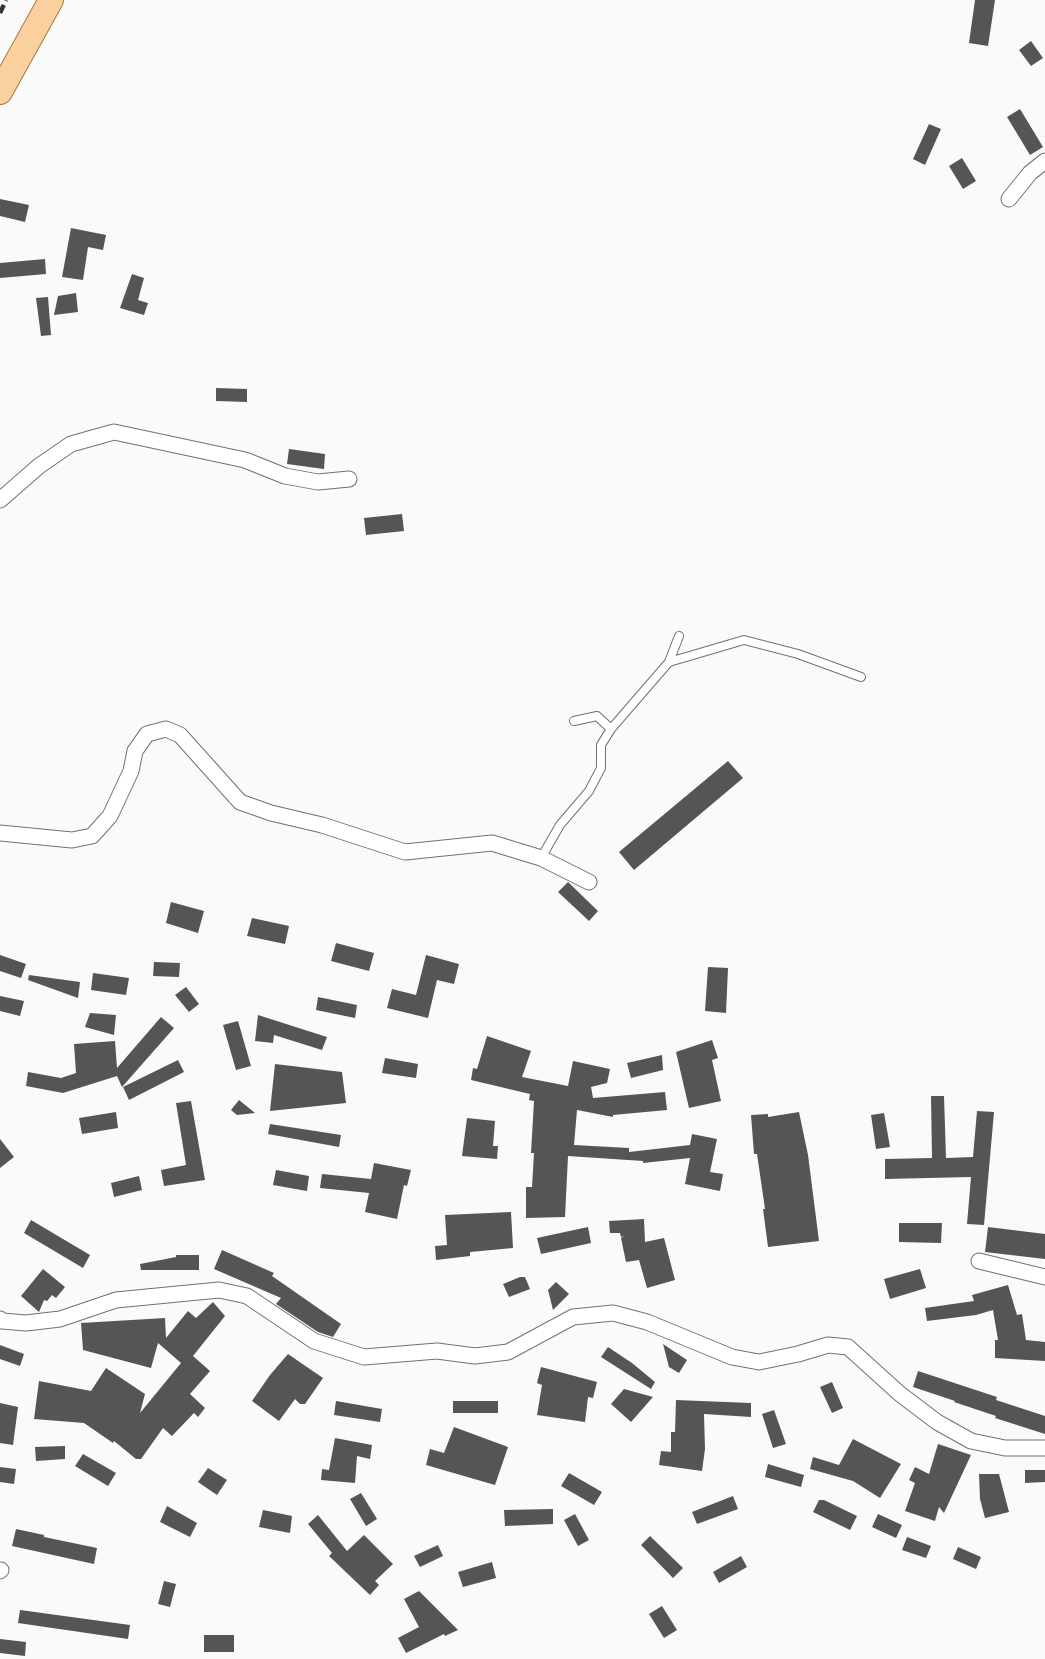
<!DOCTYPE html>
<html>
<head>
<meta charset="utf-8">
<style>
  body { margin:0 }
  canvas { display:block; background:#fafafb }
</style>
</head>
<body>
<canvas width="1045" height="1659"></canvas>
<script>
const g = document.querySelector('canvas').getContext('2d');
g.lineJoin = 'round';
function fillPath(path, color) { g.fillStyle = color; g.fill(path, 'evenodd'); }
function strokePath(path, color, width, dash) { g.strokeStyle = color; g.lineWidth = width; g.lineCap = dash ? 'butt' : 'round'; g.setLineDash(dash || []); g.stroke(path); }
fillPath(new Path2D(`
  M 975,0 L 995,0 L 988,46 L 969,43 Z
  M 1031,41 L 1043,58 L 1031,66 L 1019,50 Z
  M 1020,109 L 1043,147 L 1030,155 L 1007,117 Z
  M 929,124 L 941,129 L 925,165 L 913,159 Z
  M 962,158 L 976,181 L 963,189 L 949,166 Z
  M 0,199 L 29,205 L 25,222 L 0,216 Z
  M 71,228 L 106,235 L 103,250 L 88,247 L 83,280 L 62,277 Z
  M 45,259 L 46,274 L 0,278 L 0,263 Z
  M 132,274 L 144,278 L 138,300 L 148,303 L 144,315 L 120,308 Z
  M 76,293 L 78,312 L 54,315 L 58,296 Z
  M 48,297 L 51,335 L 41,336 L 36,298 Z
  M 216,388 L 247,389 L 247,402 L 216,401 Z
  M 289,449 L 325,454 L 324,469 L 287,464 Z
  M 402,514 L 404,531 L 366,535 L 364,518 Z
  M 728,761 L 743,778 L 634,870 L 619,852 Z
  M 568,882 L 598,911 L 589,921 L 558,892 Z
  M 171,902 L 204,911 L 198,933 L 166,923 Z
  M 252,918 L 289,926 L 285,944 L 247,936 Z
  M 336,943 L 374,953 L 369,971 L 331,961 Z
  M 0,955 L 26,964 L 21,978 L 0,971 Z
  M 426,955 L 459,964 L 454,984 L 437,980 L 428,1018 L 387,1008 L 392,989 L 416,995 Z
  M 154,962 L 180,963 L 179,977 L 153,976 Z
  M 708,967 L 728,968 L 726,1013 L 705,1011 Z
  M 93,973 L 129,978 L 126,995 L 91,990 Z
  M 29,975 L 80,982 L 78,998 L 28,980 Z
  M 186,987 L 199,1004 L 189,1012 L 175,995 Z
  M 0,996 L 24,1001 L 20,1016 L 0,1011 Z
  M 318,997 L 357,1005 L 355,1018 L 316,1010 Z
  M 90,1013 L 116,1015 L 114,1035 L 85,1027 Z
  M 258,1015 L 327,1037 L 322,1050 L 274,1035 L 273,1043 L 255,1041 Z
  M 161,1017 L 174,1028 L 122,1087 L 117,1076 L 63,1093 L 26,1086 L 28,1072 L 61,1078 L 76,1073 L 74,1044 L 115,1041 L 117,1068 Z
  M 238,1021 L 251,1066 L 236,1070 L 223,1025 Z
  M 487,1036 L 531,1051 L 522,1077 L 568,1086 L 573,1061 L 610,1069 L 607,1083 L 591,1087 L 593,1098 L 665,1092 L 667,1110 L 613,1115 L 613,1117 L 577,1110 L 574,1145 L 629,1148 L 629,1152 L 690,1145 L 692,1134 L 717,1139 L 710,1172 L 723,1174 L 720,1191 L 685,1184 L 690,1158 L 643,1163 L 643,1161 L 568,1156 L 565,1217 L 526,1218 L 526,1187 L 532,1187 L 534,1153 L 531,1153 L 534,1101 L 529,1100 L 530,1094 L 471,1080 L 473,1068 L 477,1069 Z
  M 712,1040 L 718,1058 L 712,1060 L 721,1101 L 689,1108 L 676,1052 Z
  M 662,1055 L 663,1070 L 631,1078 L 627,1063 Z
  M 385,1058 L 418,1064 L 416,1078 L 382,1073 Z
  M 178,1060 L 184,1072 L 129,1100 L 123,1087 Z
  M 275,1064 L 342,1072 L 346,1103 L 270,1111 Z
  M 931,1096 L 944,1096 L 946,1158 L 973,1157 L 977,1111 L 994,1112 L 984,1225 L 967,1224 L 971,1177 L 885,1179 L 885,1159 L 932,1158 Z
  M 239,1100 L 255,1113 L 237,1115 L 231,1110 Z
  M 191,1101 L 205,1180 L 164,1186 L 161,1170 L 186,1165 L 176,1103 Z
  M 116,1112 L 118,1128 L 82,1134 L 79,1118 Z
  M 799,1112 L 808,1155 L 819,1241 L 768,1247 L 763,1209 L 765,1209 L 757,1154 L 754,1154 L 751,1115 L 768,1114 L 768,1117 Z
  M 884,1113 L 890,1147 L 876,1149 L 871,1115 Z
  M 467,1118 L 495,1121 L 493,1146 L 498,1146 L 497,1159 L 462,1156 Z
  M 270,1124 L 341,1135 L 339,1147 L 268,1134 Z
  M 0,1139 L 14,1157 L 0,1168 Z
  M 374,1163 L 411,1170 L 407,1186 L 404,1185 L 397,1219 L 365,1212 L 369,1193 L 320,1188 L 322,1174 L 371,1179 Z
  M 276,1170 L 309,1176 L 307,1191 L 273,1185 Z
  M 139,1176 L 142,1190 L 114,1197 L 111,1183 Z
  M 511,1212 L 513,1248 L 470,1252 L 470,1256 L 436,1260 L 435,1246 L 447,1245 L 445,1215 Z
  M 644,1219 L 645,1242 L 664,1238 L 675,1280 L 647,1288 L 639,1260 L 626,1262 L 621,1238 L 624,1236 L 621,1237 L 620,1233 L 610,1233 L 609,1221 Z
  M 31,1220 L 90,1255 L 83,1268 L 24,1233 Z
  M 899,1223 L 942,1223 L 941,1243 L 899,1242 Z
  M 588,1227 L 591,1243 L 541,1254 L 537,1238 Z
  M 988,1227 L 1045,1234 L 1045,1259 L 985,1252 Z
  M 222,1250 L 274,1273 L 272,1276 L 341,1324 L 333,1337 L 318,1332 L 276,1304 L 281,1298 L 214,1269 Z
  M 176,1255 L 199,1255 L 199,1270 L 141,1270 L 140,1264 L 176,1257 Z
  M 43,1269 L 65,1287 L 56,1298 L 52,1295 L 47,1301 L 44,1300 L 39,1312 L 21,1296 Z
  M 920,1269 L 926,1288 L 890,1299 L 884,1279 Z
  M 520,1277 L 525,1277 L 530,1289 L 509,1297 L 503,1284 Z
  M 556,1282 L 569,1294 L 553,1310 L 548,1290 Z
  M 1008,1285 L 1017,1315 L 1022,1314 L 1026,1340 L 1045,1342 L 1045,1361 L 995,1358 L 995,1340 L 998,1340 L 993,1310 L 976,1315 L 927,1321 L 925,1308 L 974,1301 L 972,1295 Z
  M 213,1302 L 225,1316 L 193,1356 L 210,1371 L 190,1394 L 205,1408 L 198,1417 L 194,1413 L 172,1436 L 163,1428 L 141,1459 L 136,1459 L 114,1441 L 113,1443 L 84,1423 L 34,1419 L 39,1381 L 91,1391 L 106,1368 L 145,1394 L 140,1413 L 181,1363 L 158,1343 L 151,1368 L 83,1350 L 81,1323 L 165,1318 L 166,1338 L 188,1311 L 196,1318 Z
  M 663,1344 L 687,1360 L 679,1373 L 669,1367 Z
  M 0,1345 L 24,1354 L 20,1366 L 0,1359 Z
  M 608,1347 L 632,1363 L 655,1382 L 651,1389 L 601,1357 Z
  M 288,1354 L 323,1378 L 305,1404 L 300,1404 L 295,1399 L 279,1421 L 252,1401 L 270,1375 Z
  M 541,1367 L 597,1382 L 593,1398 L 588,1397 L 585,1422 L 537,1415 L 542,1385 L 537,1383 Z
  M 918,1371 L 997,1397 L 996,1400 L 1045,1416 L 1045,1434 L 995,1418 L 996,1416 L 954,1402 L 955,1401 L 913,1387 Z
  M 832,1382 L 843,1408 L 832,1413 L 820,1387 Z
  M 624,1389 L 653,1397 L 631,1422 L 611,1404 Z
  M 676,1400 L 751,1403 L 751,1417 L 704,1414 L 705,1449 L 702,1471 L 659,1465 L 661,1451 L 671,1452 L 671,1432 L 675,1432 Z
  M 336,1401 L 382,1409 L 380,1422 L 334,1415 Z
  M 453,1401 L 498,1401 L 498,1413 L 453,1413 Z
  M 0,1403 L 18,1407 L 13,1445 L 0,1443 Z
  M 774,1410 L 786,1444 L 773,1448 L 762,1414 Z
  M 454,1427 L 508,1447 L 495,1485 L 426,1465 L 430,1449 L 444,1453 Z
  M 335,1438 L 372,1445 L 370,1459 L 357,1456 L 355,1483 L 321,1480 L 322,1469 L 329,1470 Z
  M 853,1439 L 901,1464 L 880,1498 L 853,1481 L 810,1469 L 813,1457 L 839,1465 Z
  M 938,1444 L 971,1455 L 944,1513 L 939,1507 L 935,1521 L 905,1511 L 915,1483 L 909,1480 L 915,1467 L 929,1474 Z
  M 65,1446 L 65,1459 L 36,1461 L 35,1447 Z
  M 83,1454 L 116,1473 L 108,1486 L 75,1466 Z
  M 768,1464 L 804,1475 L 801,1487 L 765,1477 Z
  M 0,1467 L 16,1469 L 14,1484 L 0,1482 Z
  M 208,1468 L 227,1480 L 217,1495 L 198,1482 Z
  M 1025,1470 L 1045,1470 L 1045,1482 L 1025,1483 Z
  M 569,1473 L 602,1492 L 594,1505 L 561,1486 Z
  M 979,1474 L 999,1474 L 1009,1512 L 985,1518 L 980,1499 Z
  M 361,1493 L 377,1519 L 366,1526 L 350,1499 Z
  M 733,1496 L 738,1509 L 697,1524 L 692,1512 Z
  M 819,1500 L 824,1500 L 857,1516 L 850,1530 L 813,1512 Z
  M 167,1506 L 197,1523 L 190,1537 L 160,1522 Z
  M 553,1509 L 553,1524 L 505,1526 L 504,1510 Z
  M 263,1510 L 292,1516 L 290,1533 L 259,1527 Z
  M 575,1514 L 589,1540 L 578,1546 L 564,1520 Z
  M 878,1514 L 902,1525 L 896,1538 L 872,1527 Z
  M 318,1515 L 347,1551 L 364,1535 L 393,1564 L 375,1581 L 379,1585 L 370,1595 L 329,1556 L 332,1553 L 308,1524 Z
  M 16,1529 L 44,1535 L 44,1537 L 97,1548 L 94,1564 L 12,1546 Z
  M 650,1536 L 683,1568 L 673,1578 L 641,1545 Z
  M 907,1537 L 931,1546 L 926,1558 L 902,1550 Z
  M 438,1545 L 443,1556 L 420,1567 L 414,1556 Z
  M 958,1547 L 981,1557 L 976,1569 L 953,1559 Z
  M 741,1556 L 747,1567 L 719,1583 L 713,1572 Z
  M 492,1562 L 496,1578 L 463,1587 L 458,1572 Z
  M 164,1581 L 176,1584 L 170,1607 L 158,1604 Z
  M 419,1591 L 458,1630 L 445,1636 L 444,1634 L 406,1653 L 398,1638 L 419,1627 L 404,1599 Z
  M 662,1606 L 677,1630 L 664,1638 L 649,1614 Z
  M 20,1610 L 130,1625 L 128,1639 L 18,1623 Z
  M 204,1635 L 234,1635 L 234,1652 L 204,1652 Z
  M 0,1639 L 26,1642 L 25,1656 L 0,1653 Z`), '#555556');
const lane = new Path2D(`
  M 669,662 L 679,636
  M 574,721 L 597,716 L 611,729
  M 541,858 L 560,825 L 589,791 L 601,768 L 601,745 L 611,729 L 669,662 L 744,640 L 798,654 L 861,677`);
const street = new Path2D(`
  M 1009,199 L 1030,173 L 1045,161
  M 0,500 L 39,466 L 71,444 L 114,432 L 245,460 L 285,476 L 318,482 L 349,479
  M 0,833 L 72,840 L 92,836 L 110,816 L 131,771 L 135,751 L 147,734 L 166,729 L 180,735 L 240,802 L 271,813 L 322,825 L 405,852 L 492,843 L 541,858 L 589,882
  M 979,1261 L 1045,1277
  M 0,1319 L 2,1321 L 26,1323 L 60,1319 L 116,1300 L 219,1290 L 247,1296 L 314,1341 L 364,1357 L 437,1351 L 475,1356 L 508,1352 L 573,1317 L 613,1313 L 647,1322 L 732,1357 L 759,1362 L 798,1354 L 828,1345 L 848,1347 L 900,1394 L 937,1422 L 971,1441 L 1005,1448 L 1045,1448
  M 0,1571 L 1,1570`);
const primary = new Path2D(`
  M 0,92 L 51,0`);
strokePath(lane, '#707172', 10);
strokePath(street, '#707172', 17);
strokePath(primary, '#a47941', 26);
strokePath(lane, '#fff', 8);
strokePath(street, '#fff', 15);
strokePath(primary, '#fad19e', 24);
strokePath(new Path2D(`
  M 0,13 L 6,0`), '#343435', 4.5, [9, 4.5]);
</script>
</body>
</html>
